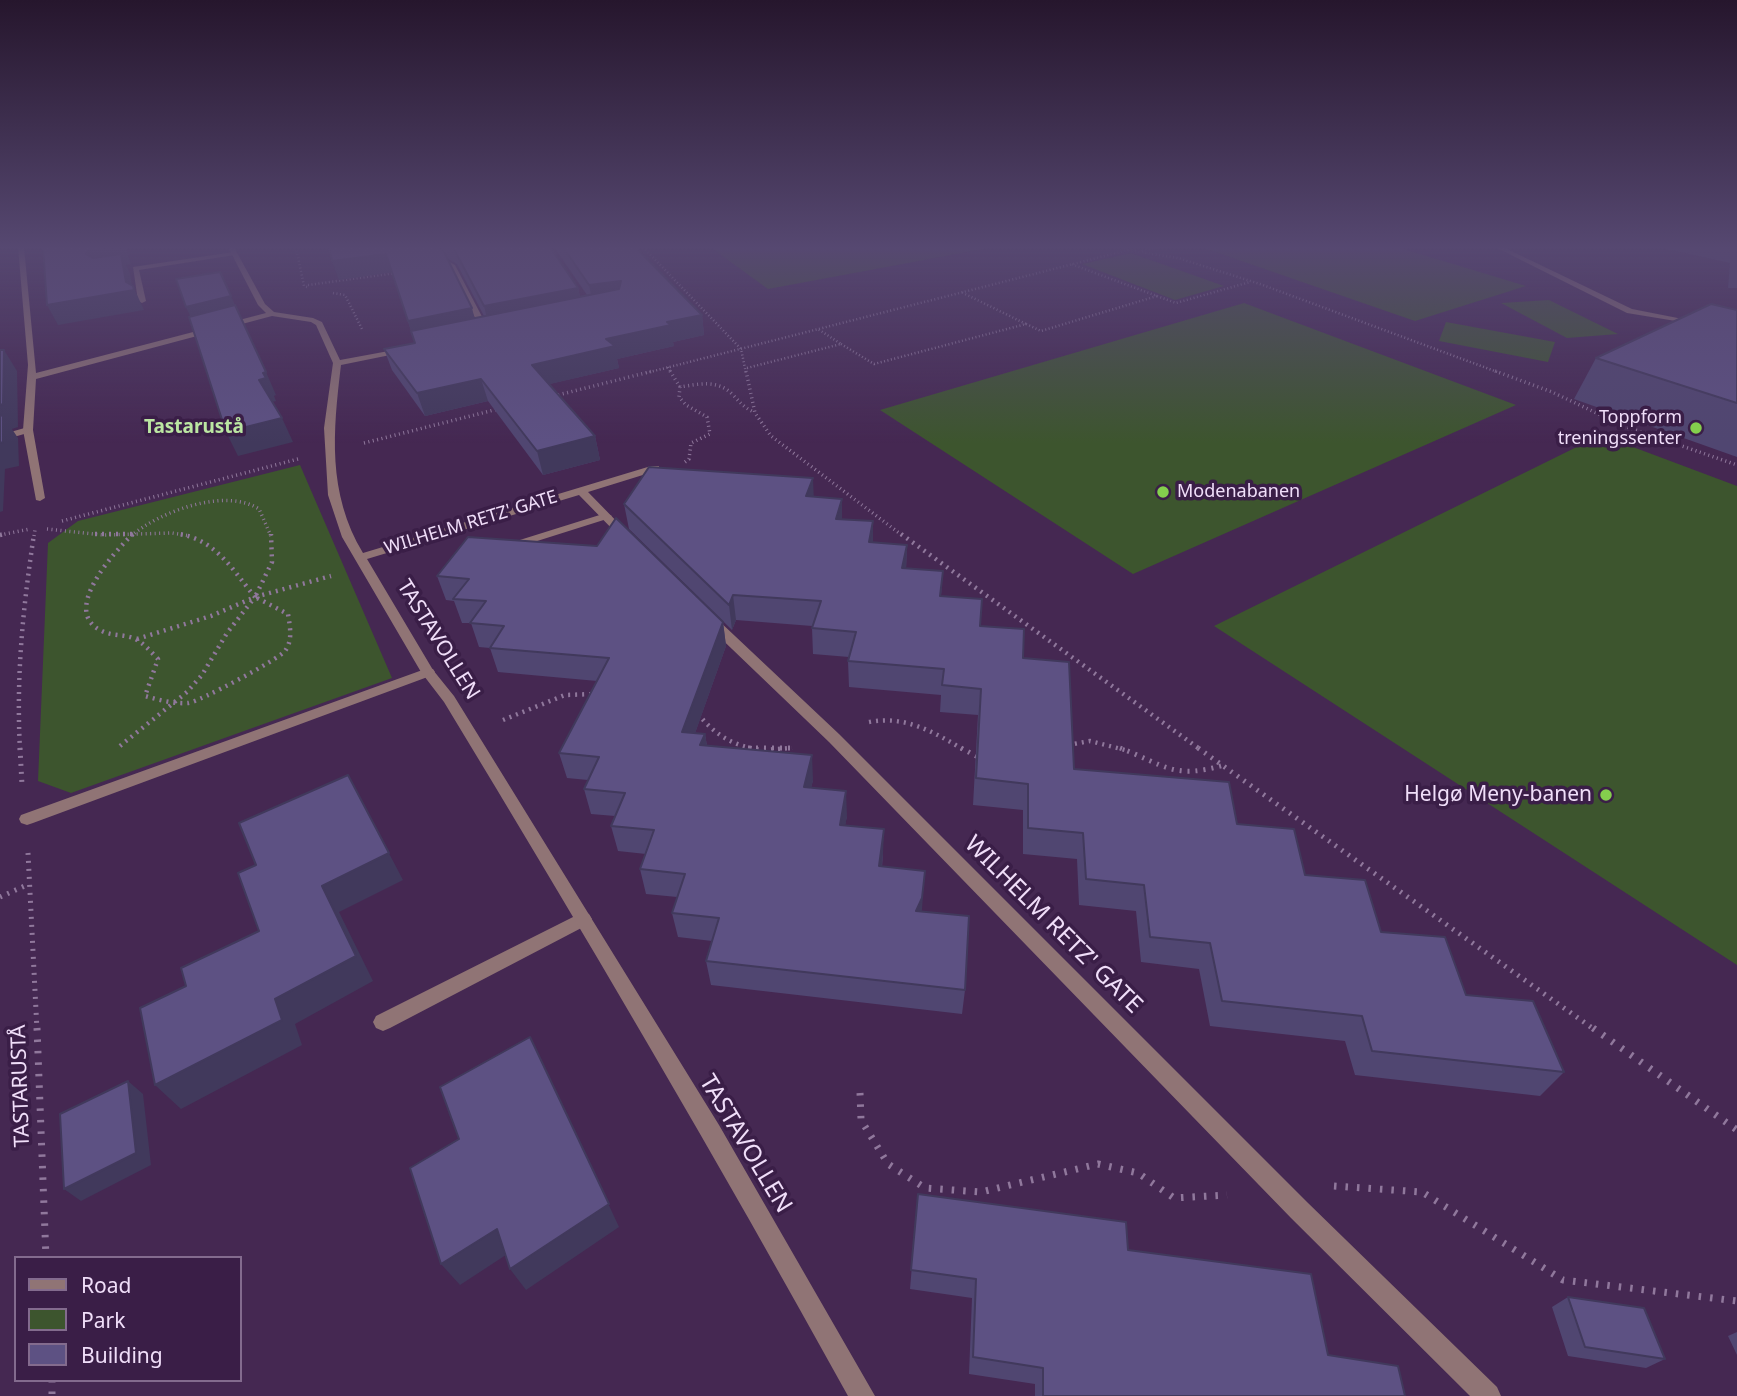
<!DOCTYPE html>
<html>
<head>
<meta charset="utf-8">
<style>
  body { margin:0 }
  #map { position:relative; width:1737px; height:1396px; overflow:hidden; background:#452852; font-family:"Noto Sans",sans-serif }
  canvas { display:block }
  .legend { position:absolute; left:14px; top:1256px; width:228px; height:126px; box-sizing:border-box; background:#3a1e47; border:2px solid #836b8e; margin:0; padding:9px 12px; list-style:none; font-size:21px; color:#f0def9 }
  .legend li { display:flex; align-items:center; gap:14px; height:35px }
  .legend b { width:35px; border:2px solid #836b8e }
</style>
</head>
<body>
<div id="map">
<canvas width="1737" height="1396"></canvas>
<ul class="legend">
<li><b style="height:9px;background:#907475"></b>Road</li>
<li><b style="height:19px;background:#3d552e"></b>Park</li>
<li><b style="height:19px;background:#5d5183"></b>Building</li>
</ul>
</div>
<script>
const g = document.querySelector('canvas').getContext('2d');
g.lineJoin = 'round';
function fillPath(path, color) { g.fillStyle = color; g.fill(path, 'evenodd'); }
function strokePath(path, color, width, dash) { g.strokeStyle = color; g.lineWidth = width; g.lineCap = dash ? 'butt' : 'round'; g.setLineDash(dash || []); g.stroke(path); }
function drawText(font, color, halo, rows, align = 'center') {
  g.font = font + ' "Noto Sans",sans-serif'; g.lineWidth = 7; g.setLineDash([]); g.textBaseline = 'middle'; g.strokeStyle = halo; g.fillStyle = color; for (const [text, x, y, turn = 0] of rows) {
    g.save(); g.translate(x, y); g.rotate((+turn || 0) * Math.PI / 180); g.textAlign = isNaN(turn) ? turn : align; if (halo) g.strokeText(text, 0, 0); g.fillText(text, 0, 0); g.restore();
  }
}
fillPath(new Path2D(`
  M 710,247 L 994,247 L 768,289 Z
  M 1201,247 L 1397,247 L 1526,286 L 1415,321 Z
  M 1131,253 L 1224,286 L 1175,300 L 1082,264 Z
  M 1549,300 L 1618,334 L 1567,338 L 1501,303 Z
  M 1244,303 L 1516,405 L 1133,574 L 880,410 Z
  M 1446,322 L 1555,342 L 1548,362 L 1439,341 Z
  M 1601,435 L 1737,486 L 1737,965 L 1214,626 Z
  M 300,465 L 392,678 L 71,793 L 38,781 L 48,543 L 78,521 Z`), '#3d552e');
strokePath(new Path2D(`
  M 296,247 L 304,286 L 307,287
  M 643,247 L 741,349 L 746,373
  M 1128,250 L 1178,258 L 1260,284 L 1500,373
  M 1142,251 L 1158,247
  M 308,285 L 396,273
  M 333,293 L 345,295 L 362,329
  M 1157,296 L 1176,303 L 1250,282
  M 1026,324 L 1041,331 L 1157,296 L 1071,264
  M 841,344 L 874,364 L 1026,324 L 961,292
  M 668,367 L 671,373
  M 747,368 L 841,344 L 818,329
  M 646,373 L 1128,250 L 1116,247`), '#90789c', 2.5, [1, 2.5]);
strokePath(new Path2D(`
  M 670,371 L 680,387
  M 746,371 L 755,413 L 771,436 L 903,536
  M 1495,371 L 1552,392 L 1624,426 L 1737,465
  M 554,396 L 653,371
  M 364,443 L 498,409
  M 685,462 L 689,459 L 691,443 L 710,434 L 707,417 L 686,405 L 679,397 L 680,387 C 699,384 718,379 733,395 C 740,402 744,408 754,412
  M 62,521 L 298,459
  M 47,529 L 103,535 L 172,533 L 190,536
  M 0,535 L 30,529
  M 34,536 L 35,530
  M 131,536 C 159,512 225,487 259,509 L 271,536`), '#90789c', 3.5, [1, 3.5]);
strokePath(new Path2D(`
  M 95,534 L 134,534
  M 133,534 C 115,551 61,610 100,630 C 110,636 122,634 133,638 C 143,642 150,651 158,659 L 145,696 C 159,700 174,704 188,703 C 199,702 279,659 285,651 C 293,640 290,627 288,614 L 255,597 L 272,562 L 271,534
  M 901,534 L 1201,750
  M 0,535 L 4,534
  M 137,639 L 211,616 L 255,597 L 331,576
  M 698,714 C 716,736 735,747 763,750
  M 503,720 L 565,695 L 595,694
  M 869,722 C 905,715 934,732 964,750
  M 1068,745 L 1090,741 L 1125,750
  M 120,746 L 187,692 L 202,675 L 227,633 L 255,597 C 232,569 216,540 179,534
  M 20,750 C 16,675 23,608 34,534
  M 764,750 L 792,748`), '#90789c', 4.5, [2, 5]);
strokePath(new Path2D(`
  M 20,748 L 22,785
  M 748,748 L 792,748
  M 961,748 L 980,758
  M 1120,748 C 1165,765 1173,780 1224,765
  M 1198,748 L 1595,1030
  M 28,853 L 37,1030
  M 0,897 L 29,884`), '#90789c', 5, [2, 6]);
strokePath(new Path2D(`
  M 37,1028 L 46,1258
  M 1593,1028 L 1737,1130
  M 860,1093 L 861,1120 L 888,1164 L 925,1188 L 981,1192 L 1098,1164 L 1138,1173 L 1174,1198 L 1227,1195
  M 1334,1186 L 1422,1192 L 1563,1280 L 1737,1301
  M 52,1380 L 52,1396`), '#90789c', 7, [2.5, 9]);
fillPath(new Path2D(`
  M 233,252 L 235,255 L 139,270 L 146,301 L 142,303 L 138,301 L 133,267 Z
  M 28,427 L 31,428 L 31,432 L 0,441 L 0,435 Z
  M 606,513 L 612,516 L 610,518 L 515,548 L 507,548 L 505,546 L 507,544 Z
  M 428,668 L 433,669 L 435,672 L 433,675 L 33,823 L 27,825 L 21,823 L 19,819 L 21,815 Z
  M 583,912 L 589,914 L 592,919 L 589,924 L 390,1028 L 383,1031 L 376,1028 L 373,1022 L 376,1016 Z`), '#907475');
fillPath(new Path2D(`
  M 18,247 L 24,247 L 36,373 L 266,313 L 258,305 L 228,247 L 234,247 L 265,304 L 274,312 L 313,318 L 322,322 L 340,360 L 405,348 L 405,352 L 341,365 C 333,431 327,493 363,553 L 651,466 L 659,466 L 659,470 L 588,492 L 628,533 L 628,537 L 620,537 L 579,495 L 367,559 L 433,670 L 454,696 L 719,1125 L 875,1396 L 848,1396 C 719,1162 583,931 444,702 L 421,672 L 342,537 L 328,495 L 324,428 L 333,363 L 316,325 L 311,322 L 272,316 L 36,379 L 33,430 L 45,498 L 40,501 L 36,500 L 23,430 L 28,365 Z
  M 424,247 L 430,247 L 434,254 L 455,265 L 490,332 L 489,334 L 482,332 L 450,267 L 429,256 Z
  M 1495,247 L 1503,247 L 1632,309 L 1698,322 L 1694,324 L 1627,313 Z
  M 713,619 L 718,620 L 839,734 L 1307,1202 L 1497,1387 L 1501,1396 L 1470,1396 L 1291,1218 L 829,742 L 708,626 L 707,623 L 708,620 Z`), '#907475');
fillPath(new Path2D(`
  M 329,247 L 550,247 L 578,288 L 580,297 L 587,295 L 554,247 L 635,247 L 702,315 L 704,335 L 673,342 L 674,346 L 617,359 L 619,368 L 549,384 L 595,436 L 600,460 L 543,475 L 488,401 L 425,416 L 392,370 L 384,349 L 415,343 L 392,272 L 339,280 ZM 447,258 L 457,264 L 484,316 L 474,318 Z
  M 1657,247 L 1737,247 L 1737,288 L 1728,288 L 1730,263 Z
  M 1737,310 L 1737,457 L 1574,399 L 1596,358 Z
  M 813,497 L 842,499 L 842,519 L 873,521 L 873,543 L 907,545 L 906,569 L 943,571 L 941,596 L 1023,658 L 1074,769 L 1237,824 L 1466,995 L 1564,1072 L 1540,1096 L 1355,1075 L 1345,1041 L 1210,1026 L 1199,969 L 1141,962 L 1136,911 L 1079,905 L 1077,859 L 1023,854 L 1023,810 L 973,805 L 978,715 L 940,712 L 941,695 L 849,687 L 848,661 L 849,657 L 813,654 L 812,628 L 812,626 L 736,620 L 732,630 L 629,529 L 624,504 Z
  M 468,537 L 723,622 L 726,646 L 695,733 L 705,734 L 707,746 L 813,780 L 811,788 L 847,816 L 845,825 L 883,854 L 882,867 L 922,912 L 965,990 L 962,1014 L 711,985 L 706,961 L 712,941 L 678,937 L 672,913 L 677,897 L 646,894 L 640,869 L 646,854 L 618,851 L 611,826 L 615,816 L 591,814 L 584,789 L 588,780 L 567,778 L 559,753 L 597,681 L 498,672 L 490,648 L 479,647 L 471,623 L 462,623 L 454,601 L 446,600 L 437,576 Z
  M 918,1194 L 1128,1250 L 1405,1396 L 1035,1396 L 1035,1384 L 969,1374 L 972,1298 L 910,1289 Z
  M 1568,1297 L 1665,1359 L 1646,1368 L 1568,1356 L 1552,1307 Z
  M 1737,1332 L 1737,1355 L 1728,1336 Z`), '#504671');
fillPath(new Path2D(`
  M 115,247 L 126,247 L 131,264 L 126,265 L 130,273 L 133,290 L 133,286 L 144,310 L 58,325 L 47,305 L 88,251 Z
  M 386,254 L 392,272 L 339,280 L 332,261 Z
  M 621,281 L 624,300 L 593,304 L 589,285 Z
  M 578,288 L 582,307 L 489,326 L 484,306 Z
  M 231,296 L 240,317 L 196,329 L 186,307 Z
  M 472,308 L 477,328 L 414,342 L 408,321 Z
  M 702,315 L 704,335 L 673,342 L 674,346 L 617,359 L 619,368 L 537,387 L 532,365 L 606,339 L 667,322 Z
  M 4,350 L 17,371 L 18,427 L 12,429 L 18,438 L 19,466 L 5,469 L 3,511 L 0,512 L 0,405 Z
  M 266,372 L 276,395 L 274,396 L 276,401 L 269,403 L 259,380 L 263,373 Z
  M 481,379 L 488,401 L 425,416 L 417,393 Z
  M 282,418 L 293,442 L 238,456 L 226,432 Z
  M 595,436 L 600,460 L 543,475 L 537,451 Z
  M 813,478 L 814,502 L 806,496 Z
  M 842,499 L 842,523 L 836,519 Z
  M 873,521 L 873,546 L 869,542 Z
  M 907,545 L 906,570 L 902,568 Z
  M 733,595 L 736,620 L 732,630 L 729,605 Z
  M 723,622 L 726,646 L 687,756 L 682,732 Z
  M 705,734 L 709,758 L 700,745 Z
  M 812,755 L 813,780 L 806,812 L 804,787 Z
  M 348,775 L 403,880 L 339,912 L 373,981 L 295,1024 L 302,1045 L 181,1109 L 155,1085 L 275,999 Z
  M 846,791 L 847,816 L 841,849 L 840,825 Z
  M 884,829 L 883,854 L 879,891 L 879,866 Z
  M 923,895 L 921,923 L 916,911 Z
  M 543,1063 L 619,1227 L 526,1290 L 510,1269 Z
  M 128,1081 L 143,1094 L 151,1165 L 81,1201 L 64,1189 Z
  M 497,1229 L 512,1251 L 460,1285 L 441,1264 Z`), '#41395c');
const building = new Path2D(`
  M 43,247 L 115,247 L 88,251 L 86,254 L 93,258 L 121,254 L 126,282 L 133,286 L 134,290 L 47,305 Z
  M 329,247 L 436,247 L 443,250 L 472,308 L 408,321 L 386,254 L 332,261 Z
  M 453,247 L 550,247 L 578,288 L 484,306 Z
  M 563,247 L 635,247 L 702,315 L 667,322 L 671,325 L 606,339 L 615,346 L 532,365 L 595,436 L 537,451 L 481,379 L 417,393 L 384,349 L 415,343 L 411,331 L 619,289 L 621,281 L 589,285 Z
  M 220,272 L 231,296 L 186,307 L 176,279 Z
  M 1711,304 L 1737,310 L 1737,403 L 1596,358 Z
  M 235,305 L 266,372 L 263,373 L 266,378 L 259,380 L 282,418 L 226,432 L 189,317 Z
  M 0,350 L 4,350 L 3,404 L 0,405 Z
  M 3,415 L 3,442 L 0,443 L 0,416 Z
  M 649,467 L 813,478 L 806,496 L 842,499 L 836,519 L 873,521 L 869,542 L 907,545 L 902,568 L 943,571 L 940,596 L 982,599 L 980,626 L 1024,629 L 1023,658 L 1069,662 L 1074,769 L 1229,782 L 1237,824 L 1294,829 L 1305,875 L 1365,880 L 1381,932 L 1445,937 L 1466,995 L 1533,1001 L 1564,1072 L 1372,1051 L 1362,1016 L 1222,1001 L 1210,943 L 1150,937 L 1144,885 L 1086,879 L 1083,833 L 1028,828 L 1028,784 L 976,778 L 981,689 L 942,685 L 944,669 L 848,661 L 856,632 L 812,628 L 821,601 L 733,595 L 729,605 L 624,504 Z
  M 616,518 L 723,622 L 682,732 L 705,734 L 700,745 L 812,755 L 804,787 L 846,791 L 840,825 L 884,829 L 879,866 L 925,871 L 922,898 L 916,911 L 969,916 L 965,990 L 706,961 L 719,918 L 672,913 L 685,874 L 640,869 L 654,830 L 611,826 L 625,793 L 584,789 L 599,757 L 559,753 L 609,658 L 490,648 L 504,626 L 470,623 L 486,601 L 453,599 L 469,579 L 437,576 L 468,537 L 597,546 Z
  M 348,775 L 389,853 L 322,886 L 356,956 L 275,999 L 282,1020 L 155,1085 L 140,1008 L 186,986 L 181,968 L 259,931 L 238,873 L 256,865 L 239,823 Z
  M 530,1037 L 609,1204 L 510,1269 L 497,1229 L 441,1264 L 410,1168 L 459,1139 L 440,1087 Z
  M 128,1081 L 136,1153 L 64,1189 L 60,1114 Z
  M 918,1194 L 1126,1222 L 1128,1250 L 1311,1274 L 1328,1355 L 1398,1366 L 1405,1396 L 1043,1396 L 1043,1368 L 973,1357 L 976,1279 L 911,1270 Z
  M 1568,1297 L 1644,1308 L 1665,1359 L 1585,1347 Z`);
fillPath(building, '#5d5183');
strokePath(building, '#41395c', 2);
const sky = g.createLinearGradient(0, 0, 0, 443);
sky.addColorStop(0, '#26162d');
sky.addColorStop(0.56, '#564871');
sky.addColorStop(1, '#56487100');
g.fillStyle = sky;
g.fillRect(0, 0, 1737, 443);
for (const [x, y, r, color] of [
  [1696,428,7,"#84cf4d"],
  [1163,492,7,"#84cf4d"],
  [1606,795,7,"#84cf4d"]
]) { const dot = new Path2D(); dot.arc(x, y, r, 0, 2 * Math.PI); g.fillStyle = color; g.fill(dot); strokePath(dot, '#3a1e47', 2.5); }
drawText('18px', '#f0def9', '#3a1e47', [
  ["Toppform",1682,418],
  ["treningssenter",1682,439],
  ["Modenabanen",1177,492,"left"]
], 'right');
drawText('18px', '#f0def9', '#3a1e47', [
  ["WILHELM RETZ' GATE",471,523,-17]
]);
drawText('bold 19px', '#bbe6a2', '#3a1e47', [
  ["Tastarustå",194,428]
]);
drawText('21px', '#f0def9', '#3a1e47', [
  ["TASTAVOLLEN",438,640,58],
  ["TASTARUSTÅ",21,1086,-92]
]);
drawText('21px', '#f0def9', '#3a1e47', [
  ["Helgø Meny-banen",1592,795]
], 'right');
drawText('24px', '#f0def9', '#3a1e47', [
  ["WILHELM RETZ' GATE",1053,925,45],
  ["TASTAVOLLEN",745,1144,59]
]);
</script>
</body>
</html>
